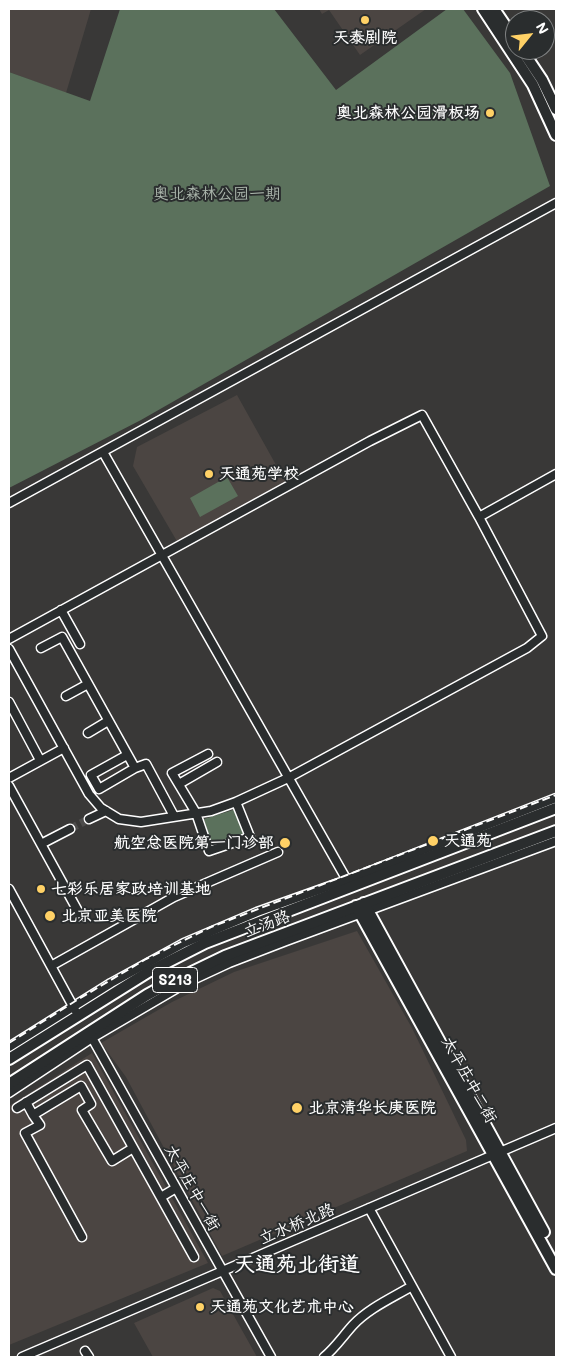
<!DOCTYPE html>
<html>
<head>
<meta charset="utf-8">
<style>
  body { margin:0 }
  #map { position:relative; width:565px; height:1366px; overflow:hidden; background:#393837; font-family:Mali,sans-serif }
  canvas { display:block }
  .frame { position:absolute; inset:0; border:10px solid #fff; pointer-events:none }
  .north { position:absolute; left:505px; top:10px; width:50px; height:50px; box-sizing:border-box; background:#2a2d2e; border:1px solid #7f8182; border-radius:50%; rotate:61deg; font-size:14px; font-weight:700; line-height:20px; text-align:center; color:#fff }
  .north::after { content:''; display:block; margin:auto; width:18px; height:22px; background:#ffd166; clip-path:polygon(50% 0,100% 100%,50% 72%,0 100%) }
</style>
</head>
<body>
<div id="map">
<canvas width="565" height="1366"></canvas>
<div class="frame"></div>
<div class="north">N</div>
</div>
<script>
const g = document.querySelector('canvas').getContext('2d');
g.lineJoin = 'round';
function fillPath(path, color) { g.fillStyle = color; g.fill(path, 'evenodd'); }
function strokePath(path, color, width, dash) { g.strokeStyle = color; g.lineWidth = width; g.lineCap = dash ? 'butt' : 'round'; g.setLineDash(dash || []); g.stroke(path); }
function drawText(font, color, halo, rows, align = 'center') {
  g.font = font + ' Mali,"LXGW WenKai TC",sans-serif'; g.lineWidth = 4; g.setLineDash([]); g.textBaseline = 'middle'; g.strokeStyle = halo; g.fillStyle = color; for (const [text, x, y, turn = 0] of rows) {
    g.save(); g.translate(x, y); g.rotate((+turn || 0) * Math.PI / 180); g.textAlign = isNaN(turn) ? turn : align; if (halo) g.strokeText(text, 0, 0); g.fillText(text, 0, 0); g.restore();
  }
}
fillPath(new Path2D(`
  M 9,9 L 91,9 L 66,93 L 9,72 Z
  M 319,9 L 426,9 L 360,55 L 329,10 L 322,14 Z
  M 237,395 L 285,481 L 178,543 L 133,466 L 137,447 Z
  M 357,931 L 412,1028 L 466,1140 L 467,1151 L 222,1256 L 126,1077 L 101,1043 L 172,1002 L 234,972 Z
  M 92,1053 L 208,1263 L 9,1345 L 9,1106 Z
  M 213,1288 L 220,1291 L 257,1357 L 153,1357 L 134,1323 Z`), '#4b4542');
fillPath(new Path2D(`
  M 120,9 L 274,9 L 336,90 L 447,9 L 463,9 L 510,73 L 550,186 L 141,420 L 9,488 L 9,72 L 90,101 Z
  M 227,477 L 238,496 L 200,517 L 190,498 Z
  M 236,809 L 244,835 L 212,845 L 204,819 Z`), '#5b715c');
strokePath(new Path2D(`
  M 70,829 L 89,819`), '#4d4c4b', 8, [8, 4]);
const minor = new Path2D(`
  M 103,452 L 348,882
  M 9,503 L 556,203
  M 479,517 L 556,474
  M 61,610 L 80,644
  M 9,639 L 370,441 L 422,415 L 479,517 L 542,636 L 527,648 L 288,778 L 236,802 L 211,811 L 141,822 L 119,819 L 101,808 L 89,794 L 9,649
  M 41,648 L 62,637 L 135,768 L 146,764 L 174,816
  M 66,696 L 88,684
  M 9,702 L 40,760
  M 88,733 L 108,721
  M 208,754 L 172,773 L 196,813 L 209,851 L 250,837 L 236,802
  M 127,755 L 91,775 L 99,789 L 135,768
  M 9,778 L 64,748
  M 179,784 L 217,762
  M 9,786 L 79,913
  M 89,819 L 106,811
  M 41,844 L 70,829
  M 9,889 L 75,1010
  M 51,966 L 174,897 L 278,852
  M 91,1036 L 271,1357
  M 9,1047 L 111,983 L 184,943 L 257,912 L 347,880 L 556,798
  M 9,1093 L 92,1038 L 186,983 L 229,963 L 286,941 L 556,841
  M 26,1102 L 33,1115 L 81,1086 L 91,1104 L 82,1110 L 112,1161 L 133,1148
  M 17,1108 L 87,1065 L 194,1257
  M 33,1115 L 40,1125 L 25,1133 L 82,1237
  M 161,1197 L 176,1188
  M 369,1208 L 451,1357
  M 85,1351 L 89,1357
  M 22,1357 L 556,1128
  M 324,1357 C 335,1348 343,1336 353,1325 C 369,1308 392,1298 412,1286`);
const major = new Path2D(`
  M 483,9 L 533,85 L 556,135
  M 494,9 L 515,40
  M 522,50 L 542,80 L 556,109
  M 364,903 L 544,1232
  M 356,906 L 556,1269
  M 9,1059 L 148,972 L 205,943 L 556,808
  M 9,1084 L 147,995 L 167,984 L 225,956 L 556,831`);
strokePath(minor, '#fff', 11);
strokePath(major, '#fff', 14);
strokePath(minor, '#2a2d2e', 8);
strokePath(major, '#2a2d2e', 10);
strokePath(new Path2D(`
  M 9,1043 L 77,1000 L 146,959 L 211,927 L 556,795`), '#fff', 2, [8, 4]);
for (const [x, y, r, color] of [
  [365,20,5,"#ffd166"],
  [490,113,5,"#ffd166"],
  [209,474,5,"#ffd166"],
  [433,841,6,"#ffd166"],
  [285,843,6,"#ffd166"],
  [41,889,5,"#ffd166"],
  [50,916,6,"#ffd166"],
  [297,1108,6,"#ffd166"],
  [200,1307,5,"#ffd166"]
]) { const dot = new Path2D(); dot.arc(x, y, r, 0, 2 * Math.PI); g.fillStyle = color; g.fill(dot); strokePath(dot, '#2a2d2e', 2); }
for (const [x, y, w] of [
  [175,980,45]
]) { const box = new Path2D(); box.roundRect(x - w / 2, y - 12.5, w, 25, 4); g.fillStyle = '#2a2d2e'; g.fill(box); strokePath(box, '#fff', 1); }
drawText('bold 15px', '#fff', null, [
  ["S213",175,980]
]);
drawText('bold 16px', '#fff', '#2a2d2e', [
  ["天泰剧院",365,38,"center"],
  ["奥北森林公园滑板场",480,113,"right"],
  ["天通苑学校",219,474],
  ["天通苑",444,841],
  ["航空总医院第一门诊部",274,843,"right"],
  ["七彩乐居家政培训基地",51,889],
  ["北京亚美医院",61,916],
  ["北京清华长庚医院",308,1108],
  ["天通苑文化艺术中心",210,1307]
], 'left');
drawText('16px', '#adb8ae', '#2a2d2e', [
  ["奥北森林公园一期",217,194]
]);
drawText('16px', '#fff', '#2a2d2e', [
  ["立汤路",267,924,-21],
  ["太平庄中二街",469,1080,61],
  ["太平庄中一街",192,1188,61],
  ["立水桥北路",297,1224,-23]
]);
drawText('bold 21px', '#fff', '#2a2d2e', [
  ["天通苑北街道",297,1265]
]);
</script>
</body>
</html>
